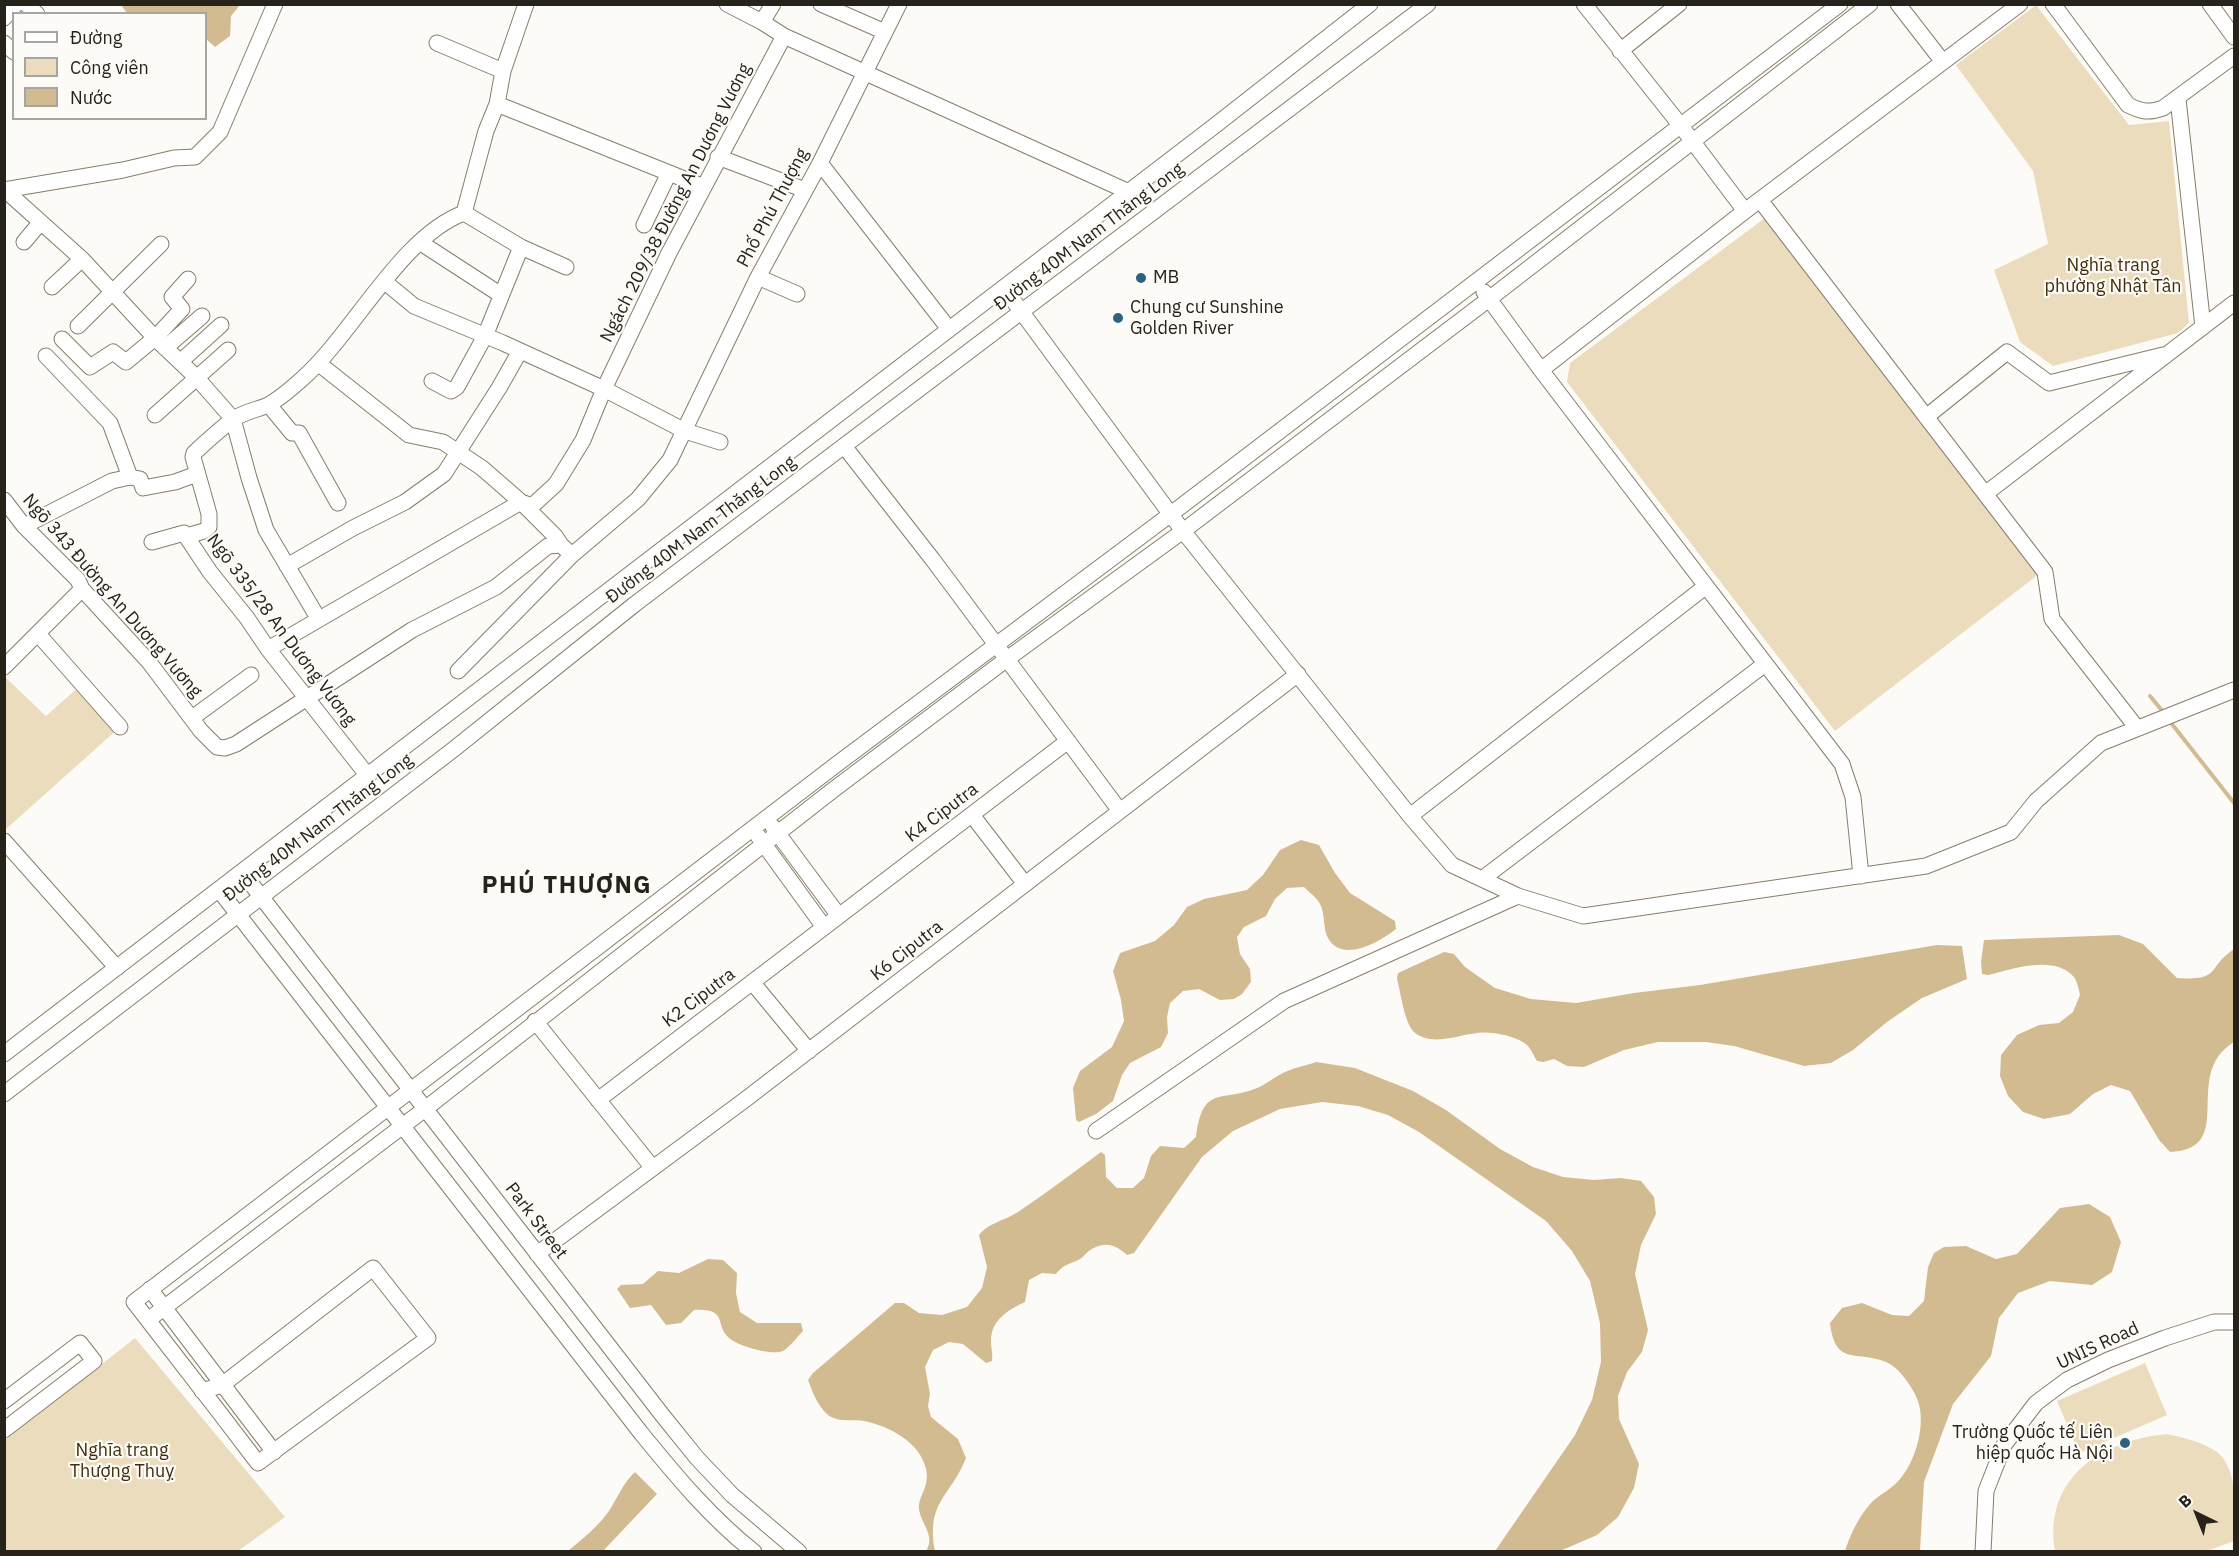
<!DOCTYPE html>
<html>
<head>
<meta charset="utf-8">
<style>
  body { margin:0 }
  #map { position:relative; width:2239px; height:1556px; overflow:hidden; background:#fdfbf7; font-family:"IBM Plex Sans",sans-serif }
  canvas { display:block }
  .frame { position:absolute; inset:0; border:6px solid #27231b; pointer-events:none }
  .legend { position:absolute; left:12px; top:12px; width:195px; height:108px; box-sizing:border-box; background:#fdfbf7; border:2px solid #a7a59f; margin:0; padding:8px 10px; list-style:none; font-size:18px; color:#27231b }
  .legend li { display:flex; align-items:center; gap:12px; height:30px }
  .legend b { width:30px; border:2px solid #a7a59f }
  .north { position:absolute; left:2167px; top:1484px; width:60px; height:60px; -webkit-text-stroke:4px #fdfbf7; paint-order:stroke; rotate:317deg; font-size:16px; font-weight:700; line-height:24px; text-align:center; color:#27231b }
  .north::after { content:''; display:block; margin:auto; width:21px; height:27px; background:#27231b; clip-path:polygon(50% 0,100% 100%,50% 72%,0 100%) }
</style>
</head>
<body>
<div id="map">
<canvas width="2239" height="1556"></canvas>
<div class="frame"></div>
<ul class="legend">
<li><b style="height:8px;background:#fff"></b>Đường</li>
<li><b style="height:16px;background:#ecdcbe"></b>Công viên</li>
<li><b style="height:16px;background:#d3bb91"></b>Nước</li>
</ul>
<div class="north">B</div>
</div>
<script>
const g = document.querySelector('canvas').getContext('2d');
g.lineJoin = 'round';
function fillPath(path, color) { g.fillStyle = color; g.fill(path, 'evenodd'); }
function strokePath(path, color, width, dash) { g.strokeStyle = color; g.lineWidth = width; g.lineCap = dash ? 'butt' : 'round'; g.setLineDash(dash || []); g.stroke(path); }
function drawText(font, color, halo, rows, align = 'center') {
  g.font = font + ' "IBM Plex Sans",sans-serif'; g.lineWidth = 4.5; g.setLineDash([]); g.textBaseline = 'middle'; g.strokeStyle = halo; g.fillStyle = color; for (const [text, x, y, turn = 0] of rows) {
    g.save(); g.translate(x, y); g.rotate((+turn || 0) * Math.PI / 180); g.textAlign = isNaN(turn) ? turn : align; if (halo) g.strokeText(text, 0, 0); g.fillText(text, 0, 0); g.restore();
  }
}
fillPath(new Path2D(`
  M 2036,5 L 2129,125 L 2169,121 L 2189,323 L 2178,333 L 2053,366 L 2020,342 L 1994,270 L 2048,244 L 2033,171 L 1956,65 Z
  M 1769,215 L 2039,574 L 1835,731 L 1567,382 L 1570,363 Z
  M 4,676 L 46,716 L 82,684 L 120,727 L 5,830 Z
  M 135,1338 L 285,1517 L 238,1551 L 5,1552 L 5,1440 Z
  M 2145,1363 L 2167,1415 L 2079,1453 L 2057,1401 Z
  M 2167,1434 C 2184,1438 2203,1442 2217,1452 C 2239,1469 2235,1514 2234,1541 L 2207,1551 L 2055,1551 C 2043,1478 2102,1440 2167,1434 Z`), '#ecdcbe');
fillPath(new Path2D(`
  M 121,5 L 240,5 L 231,16 L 230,36 L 215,47 L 206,39 L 206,14 L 127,13 Z
  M 1301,840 L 1319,845 L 1335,873 L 1350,893 L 1395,921 L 1396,929 C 1380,942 1340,965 1327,936 C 1323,926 1325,913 1320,904 C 1317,898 1309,892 1304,887 L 1287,888 L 1275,899 L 1266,916 L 1244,927 L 1237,937 L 1240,954 L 1250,969 L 1251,982 L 1242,994 L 1234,999 L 1220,1000 L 1199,989 L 1183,991 L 1170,1003 L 1167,1017 L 1168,1033 L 1161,1047 L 1130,1063 L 1122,1075 L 1113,1101 L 1096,1114 L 1079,1122 L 1076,1120 L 1073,1088 L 1080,1071 L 1112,1047 L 1124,1021 L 1121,1000 L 1113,971 L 1120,953 L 1155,941 L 1174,925 L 1187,907 L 1204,899 L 1247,890 L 1263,875 L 1280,850 Z
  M 2119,935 L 2143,944 L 2177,978 C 2222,981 2206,968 2234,949 L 2234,1042 C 2180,1075 2239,1149 2170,1152 L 2159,1140 L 2130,1091 L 2111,1085 L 2093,1094 L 2070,1114 L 2044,1119 L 2023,1112 L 2008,1096 L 2000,1076 L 2001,1055 L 2017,1035 L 2039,1025 L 2059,1023 L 2073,1012 L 2080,995 C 2079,990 2077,981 2074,977 C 2055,954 2012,969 1988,975 L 1982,974 L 1981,962 L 1984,940 Z
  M 1937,945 L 1962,946 L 1967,979 L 1922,998 L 1887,1022 L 1853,1050 L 1831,1063 L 1804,1066 L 1734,1046 L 1706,1042 L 1658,1042 L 1624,1050 L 1584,1067 L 1567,1066 L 1554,1059 L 1543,1062 L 1537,1061 C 1534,1056 1531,1049 1527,1045 C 1517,1036 1490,1031 1477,1033 C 1458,1035 1431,1047 1414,1032 C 1404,1022 1401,993 1397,979 L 1398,973 L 1444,952 L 1454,954 L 1465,967 L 1495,988 L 1531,999 L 1576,1003 L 1634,993 L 1700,985 Z
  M 1316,1062 L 1355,1068 L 1413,1091 L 1446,1110 L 1500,1149 L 1533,1167 L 1563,1177 L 1594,1180 L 1621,1178 L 1641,1181 L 1654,1197 L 1656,1214 L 1641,1245 L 1635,1274 L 1648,1330 L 1642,1352 L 1627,1372 L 1618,1396 L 1619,1419 L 1639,1464 L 1634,1488 L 1618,1517 L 1597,1535 L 1560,1551 L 1495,1551 L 1575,1435 L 1592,1400 L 1601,1362 L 1600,1323 L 1590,1281 L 1572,1251 L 1546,1221 L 1419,1132 L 1388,1115 L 1358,1106 L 1322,1102 L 1280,1109 L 1233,1131 L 1202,1157 L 1134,1253 L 1127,1255 C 1116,1245 1106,1241 1092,1249 C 1087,1251 1085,1256 1080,1259 C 1069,1265 1065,1263 1056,1274 L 1042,1273 L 1029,1280 L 1025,1302 C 1008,1310 991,1320 991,1341 C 991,1348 993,1354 992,1361 L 986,1363 L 963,1344 L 949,1342 L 933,1350 L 925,1367 L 930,1394 L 928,1406 L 931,1417 L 958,1439 L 966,1458 C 950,1498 926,1501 935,1551 L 926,1551 C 936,1536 921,1524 919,1509 C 918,1495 930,1488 926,1469 C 920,1442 889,1426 864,1421 C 852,1419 839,1423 828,1415 C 817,1405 813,1393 808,1380 L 813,1373 L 895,1303 L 904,1303 L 919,1313 L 942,1315 L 967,1307 L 982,1288 L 987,1267 L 979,1235 C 988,1223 1004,1221 1018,1212 C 1046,1193 1074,1172 1101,1152 L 1105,1155 L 1106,1177 L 1117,1188 L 1133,1188 L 1144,1178 L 1151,1156 L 1160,1146 L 1184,1148 L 1196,1137 C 1203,1084 1220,1103 1257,1088 C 1265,1085 1273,1078 1281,1074 C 1292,1068 1305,1066 1316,1062 Z
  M 2089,1204 L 2110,1217 L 2121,1242 L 2112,1272 L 2092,1285 L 2050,1281 L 2018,1293 L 1999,1318 L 1991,1356 L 1953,1404 L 1924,1482 L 1920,1551 L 1845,1551 C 1850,1535 1859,1516 1871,1503 C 1880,1494 1892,1489 1900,1479 C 1916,1460 1926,1425 1918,1401 C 1913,1388 1900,1368 1886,1362 C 1857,1350 1835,1367 1830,1323 L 1842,1308 L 1862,1303 L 1892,1315 L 1909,1316 L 1924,1301 L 1928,1267 L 1934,1253 L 1944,1247 L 1966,1246 L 1996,1259 L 2017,1254 L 2060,1208 Z
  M 708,1259 L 723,1260 L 737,1273 L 736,1293 L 740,1312 L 757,1323 L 801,1323 L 803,1331 C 797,1337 790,1347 783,1351 C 772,1356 738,1346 729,1338 C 714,1325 729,1308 694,1310 L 681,1323 L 666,1325 L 651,1305 L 630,1308 L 617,1289 L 621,1285 L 643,1284 L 658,1271 L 679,1273 Z
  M 635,1472 L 657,1494 L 603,1551 L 568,1551 C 582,1539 598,1527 609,1511 C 618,1497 623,1483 635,1472 Z`), '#d3bb91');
strokePath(new Path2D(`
  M 2150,696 L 2164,713
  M 2168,719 L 2234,803`), '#d3bb91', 4);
const minor = new Path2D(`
  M 26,4 L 37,14
  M 727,4 L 762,22 L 784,36 L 1129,192
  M 821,4 L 885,32
  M 1584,4 L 1681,126 L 1745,211
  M 1898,4 L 1943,62
  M 2053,4 L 2128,105 C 2142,112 2149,113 2163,108 L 2234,56
  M 2210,4 L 2234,37
  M 4,18 L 16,4
  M 762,22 L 773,4
  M 4,43 L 14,52
  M 437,43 L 503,71
  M 1620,51 L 1679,4
  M 2178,99 L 2203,327
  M 497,104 L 704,187
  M 718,157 L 805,190
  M 820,163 L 949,329
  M 4,190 L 123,170 L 174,158 L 195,157 L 220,132 L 275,4
  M 5,190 L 82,259 L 155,338 L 196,377 L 233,419 L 249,478 L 266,530 L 318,618
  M 1760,200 L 2045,572 L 2052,619 L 2137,728
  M 464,213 L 521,247 L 566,267
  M 644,225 L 669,173
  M 24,242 L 40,223
  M 421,243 L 501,295
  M 758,277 L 797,294
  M 385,282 L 414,306 L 503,343 L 604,389 L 685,431 L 720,442
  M 52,287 L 82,259
  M 1004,288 L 1183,531 L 1410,816 L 1452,865 L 1518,896 L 1583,916 L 1926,866 L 2011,832 L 2036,801 L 2101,743 L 2234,690
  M 1484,292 L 1541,370 L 1842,764 L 1853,797 L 1861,876
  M 78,326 L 161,244
  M 62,339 L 90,367 L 113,352 L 126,362 L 155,338 L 182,309 L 172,297 L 188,279
  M 165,348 L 202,316
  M 46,356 L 110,423 L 130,477
  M 180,362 L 221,325
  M 318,363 L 409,435 L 443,442 L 482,468 L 521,502 L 555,536 L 561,545
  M 1541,370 L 1745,211 L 2020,4
  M 432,381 L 451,391 L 457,387 L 485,336 L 521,247
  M 269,405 L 292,433 L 299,433 L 338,503
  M 155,415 L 228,350
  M 1926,417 L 2007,352 L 2049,383 L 2163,355
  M 844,446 L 933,560 L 1120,811
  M 1985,494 L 2234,303
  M 4,500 L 24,526 L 78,580 L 82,589 L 149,662 L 201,731 L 217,747 L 225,748 L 236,744 L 412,630 L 496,587 L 548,546 L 561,545 L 572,555
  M 521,502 L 532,506 L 556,484 L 583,440 L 604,389 L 669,253 L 784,36
  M 24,526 L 112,481 L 130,477 L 140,479 L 143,488 L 175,482 L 197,474
  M 187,536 L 204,531 L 209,527 L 209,514 L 193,457 L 194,453 C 206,442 219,430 232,420 C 241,413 255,410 266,406 C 278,400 292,388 302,379 C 353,334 401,236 464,213 L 486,131 L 497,104 L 503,71 L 526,4
  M 152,542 L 184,533 L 210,572 L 247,618 L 268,649 L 368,776
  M 287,566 L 353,528 L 405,502 L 444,474 L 499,388 L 520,351
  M 38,634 L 120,727
  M 268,649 L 521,502
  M 4,667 L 82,589
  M 458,671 L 572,555 L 638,499 L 670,460 L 758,277 L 820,163 L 899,4
  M 192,718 L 251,675
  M 972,815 L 1025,884
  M 1410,816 L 1705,587
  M 773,827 L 839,916
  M 758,836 L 824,927
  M 4,841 L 117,968
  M 242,872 L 663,1416 L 697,1458 L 732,1495 L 799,1552
  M 1482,879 L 1765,664
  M 219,890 L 641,1433 C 676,1476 711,1518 754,1552
  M 752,982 L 809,1051
  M 535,1021 L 652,1167
  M 4,1054 L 1217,124 L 1370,4
  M 4,1094 L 454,749 L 635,604 L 1428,4
  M 598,1100 L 1068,741
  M 1096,1131 L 1284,1001 L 1518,896
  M 537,1254 L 746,1099 L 1298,674
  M 150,1289 L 274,1452
  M 148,1320 L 425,1109 L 833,790 L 1007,659 L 1183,531 L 1489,299 L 1870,4
  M 202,1391 L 222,1385 L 373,1268 L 428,1338 L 258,1463 C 217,1409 175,1355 134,1302 L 837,764 L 1171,514 L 1840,4
  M 4,1401 L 80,1343 L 94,1361 L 4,1430
  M 1983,1552 L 1986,1491 L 2004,1445 L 2036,1403 L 2067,1380 L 2108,1360 L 2165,1338 L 2214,1322 L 2234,1322`);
strokePath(minor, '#887d6a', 17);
strokePath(minor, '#fff', 15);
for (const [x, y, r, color] of [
  [1141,278,6,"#2c637e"],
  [1118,318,6,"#2c637e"],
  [2125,1443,6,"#2c637e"]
]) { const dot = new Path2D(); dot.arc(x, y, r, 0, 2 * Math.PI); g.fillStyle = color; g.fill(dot); strokePath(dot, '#fdfbf7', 2); }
drawText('18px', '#27231b', '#fdfbf7', [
  ["Ngách 209/38 Đường An Dương Vương",676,203,-63],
  ["Phố Phú Thượng",773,208,-62],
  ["Đường 40M Nam Thăng Long",1089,237,-37],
  ["Đường 40M Nam Thăng Long",701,530,-37],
  ["Ngõ 343 Đường An Dương Vương",112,596,49],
  ["Ngõ 335/28 An Dương Vương",281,630,53],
  ["K4 Ciputra",942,813,-37],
  ["Đường 40M Nam Thăng Long",318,828,-37],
  ["K6 Ciputra",907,951,-38],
  ["K2 Ciputra",699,998,-37],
  ["Park Street",536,1221,53],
  ["UNIS Road",2098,1346,-25]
]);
drawText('18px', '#412f0c', '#fdfbf7', [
  ["Nghĩa trang",2113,266],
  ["phường Nhật Tân",2113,287],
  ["Nghĩa trang",122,1451],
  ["Thượng Thuỵ",122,1472]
]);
drawText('18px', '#27231b', '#fdfbf7', [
  ["MB",1153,278],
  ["Chung cư Sunshine",1130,308],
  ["Golden River",1130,329],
  ["Trường Quốc tế Liên",2113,1433,"right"],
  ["hiệp quốc Hà Nội",2113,1454,"right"]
], 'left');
g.letterSpacing = '1.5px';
drawText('bold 24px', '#27231b', '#fdfbf7', [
  ["PHÚ THƯỢNG",567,886]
]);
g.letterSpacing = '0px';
</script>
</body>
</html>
